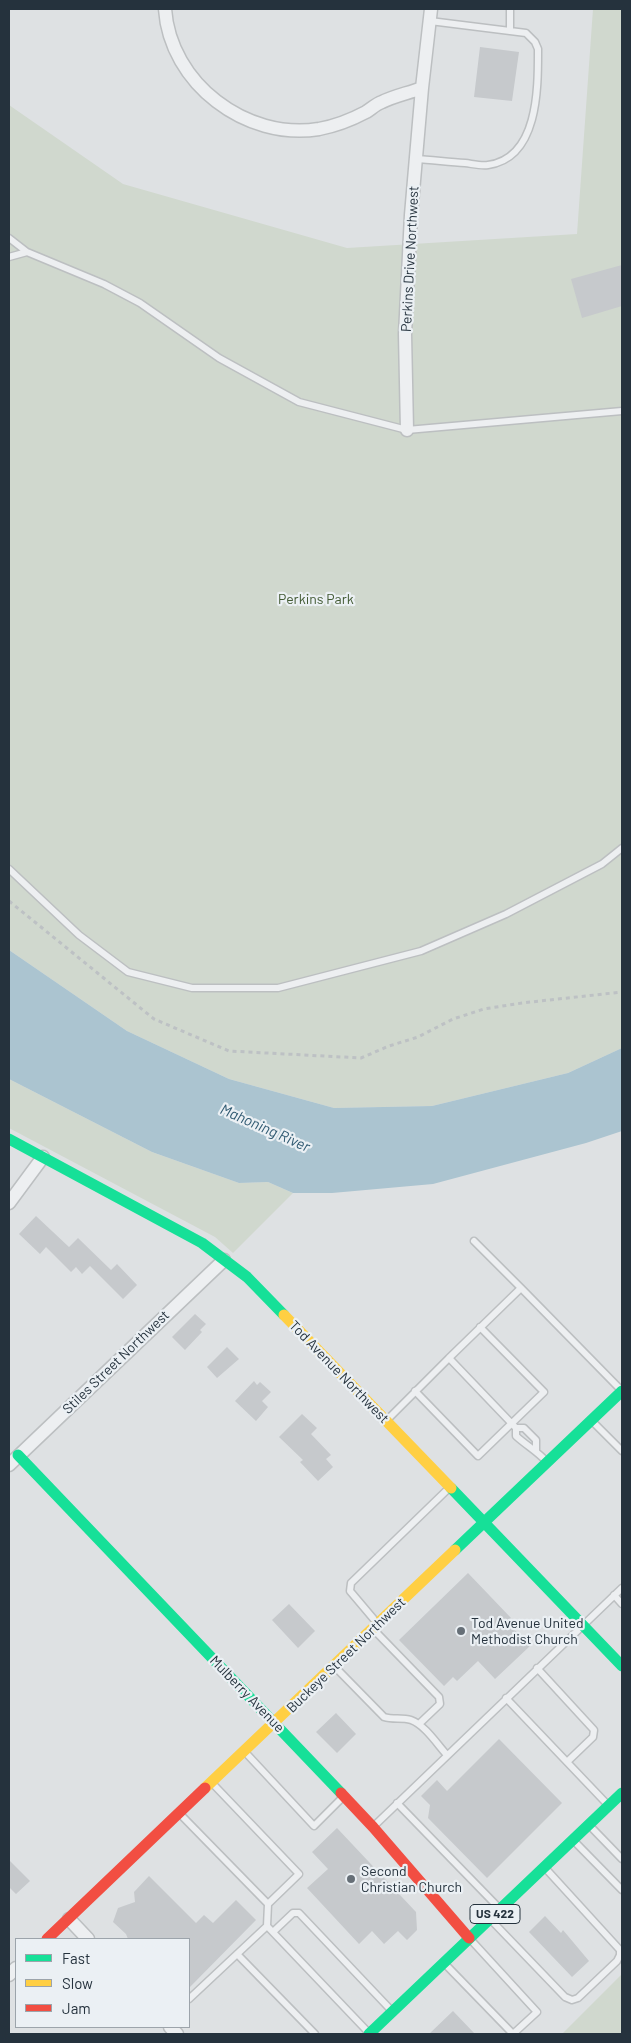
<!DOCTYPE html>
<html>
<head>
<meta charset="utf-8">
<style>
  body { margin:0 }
  #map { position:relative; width:631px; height:2043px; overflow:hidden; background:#dee1e3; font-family:Barlow,sans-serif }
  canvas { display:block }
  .frame { position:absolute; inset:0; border:10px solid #25323d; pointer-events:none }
  .legend { position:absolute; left:15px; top:1938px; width:175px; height:90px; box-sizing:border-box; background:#ebf0f4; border:1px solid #9ca4ab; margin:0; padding:6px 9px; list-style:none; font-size:15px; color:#25323d }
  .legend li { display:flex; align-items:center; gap:10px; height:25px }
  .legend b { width:25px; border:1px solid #9ca4ab }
</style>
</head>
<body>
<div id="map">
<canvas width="631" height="2043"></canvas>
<div class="frame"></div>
<ul class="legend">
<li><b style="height:6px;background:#16e098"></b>Fast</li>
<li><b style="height:6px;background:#ffcf43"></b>Slow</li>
<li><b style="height:6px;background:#f24e42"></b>Jam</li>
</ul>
</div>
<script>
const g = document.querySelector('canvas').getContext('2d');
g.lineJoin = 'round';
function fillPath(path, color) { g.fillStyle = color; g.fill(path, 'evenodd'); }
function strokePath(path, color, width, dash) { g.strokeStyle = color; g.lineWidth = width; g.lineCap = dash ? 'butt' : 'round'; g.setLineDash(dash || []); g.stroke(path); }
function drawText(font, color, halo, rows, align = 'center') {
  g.font = font + ' Barlow,sans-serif'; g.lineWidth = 4.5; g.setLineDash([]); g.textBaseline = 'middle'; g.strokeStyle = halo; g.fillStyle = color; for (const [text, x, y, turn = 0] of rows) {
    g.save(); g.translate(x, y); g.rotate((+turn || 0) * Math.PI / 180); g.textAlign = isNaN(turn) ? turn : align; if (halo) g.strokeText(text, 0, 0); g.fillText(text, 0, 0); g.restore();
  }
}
fillPath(new Path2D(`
  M 593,9 L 622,9 L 622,1048 L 568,1073 L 432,1106 L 334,1108 L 229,1079 L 127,1031 L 9,950 L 9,105 L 123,184 L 347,248 L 577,234 Z
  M 9,1079 L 152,1152 L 239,1183 L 268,1182 L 293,1193 L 233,1253 L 215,1237 L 9,1128 Z
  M 622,1974 L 622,2034 L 562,2034 Z`), '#d0d8ce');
fillPath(new Path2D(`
  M 9,950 L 127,1031 L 229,1079 L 334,1108 L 432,1106 L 568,1073 L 622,1048 L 622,1131 L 586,1143 L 433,1184 L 332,1193 L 293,1193 L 268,1182 L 239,1183 L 152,1152 L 9,1079 Z`), '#abc4d0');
fillPath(new Path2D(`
  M 480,47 L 519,52 L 512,101 L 474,97 Z
  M 622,265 L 622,306 L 582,318 L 571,279 Z
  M 36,1216 L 69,1247 L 78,1238 L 111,1270 L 117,1264 L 137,1285 L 123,1299 L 90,1266 L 82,1274 L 76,1267 L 71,1272 L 46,1247 L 40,1254 L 19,1234 Z
  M 195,1314 L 206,1324 L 200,1330 L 202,1332 L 185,1350 L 172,1337 Z
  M 227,1347 L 239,1359 L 217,1378 L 207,1367 Z
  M 254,1381 L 257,1385 L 260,1382 L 271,1392 L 262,1401 L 268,1407 L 256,1421 L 235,1401 Z
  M 302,1414 L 317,1428 L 311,1434 L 331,1455 L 326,1459 L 333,1467 L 318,1481 L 300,1462 L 303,1460 L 279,1437 Z
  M 468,1573 L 511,1618 L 507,1622 L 530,1646 L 495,1679 L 478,1661 L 457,1681 L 453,1677 L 444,1686 L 399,1640 Z
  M 289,1604 L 315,1631 L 298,1648 L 272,1620 Z
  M 336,1713 L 356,1734 L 337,1753 L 316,1732 Z
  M 499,1739 L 562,1803 L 487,1878 L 428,1818 L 430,1805 L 421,1796 L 437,1780 L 447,1791 Z
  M 337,1828 L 416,1912 L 417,1930 L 407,1940 L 398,1931 L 384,1944 L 372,1931 L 359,1944 L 307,1888 L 328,1869 L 312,1852 Z
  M 9,1860 L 30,1881 L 16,1894 L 9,1887 Z
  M 149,1876 L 196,1923 L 204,1915 L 213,1923 L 236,1900 L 256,1920 L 189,1988 L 189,1939 L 128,1939 L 126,1934 L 113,1922 L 118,1908 L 135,1902 L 134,1892 Z
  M 545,1916 L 561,1933 L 563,1930 L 589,1961 L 572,1977 L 529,1932 Z
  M 453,2011 L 475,2034 L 429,2034 Z`), '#c6c9cc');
const lane = new Path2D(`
  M 510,31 L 510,9
  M 416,159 C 432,160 449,162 465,163 C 473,164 481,166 488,165 C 539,158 538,87 538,49 L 535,42 L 526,33 L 430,21
  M 9,238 L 27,252
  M 9,257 L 27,252 L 104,284 L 140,303 L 219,358 L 299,402 L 407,430 L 622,411
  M 9,869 L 79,935 L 128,972 L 192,988 L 278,988 L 421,951 L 506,914 L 602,864 L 622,848
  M 474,1241 L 521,1288 L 449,1358 L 516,1428
  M 521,1288 L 622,1391
  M 415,1391 L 478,1456 L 544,1392 L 480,1327
  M 386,1421 L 449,1358
  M 593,1422 L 622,1451
  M 536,1450 L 536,1440 L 524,1428 L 516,1428 L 516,1436 C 527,1446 537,1451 547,1462
  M 614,1595 L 622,1604
  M 377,1623 L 350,1591 L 351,1583 L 448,1489
  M 374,1630 L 439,1697 L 440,1704 L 419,1724
  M 335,1667 L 384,1717 C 393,1720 402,1717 411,1720 C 425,1725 437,1744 447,1755
  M 537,1668 L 594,1730 L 593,1737 L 567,1762
  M 506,1698 L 607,1804
  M 245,1752 L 314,1826 L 344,1796
  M 213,1784 L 299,1874 L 268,1904
  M 397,1803 L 499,1908
  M 180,1814 L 268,1904 L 267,1926
  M 374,1826 L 622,1588
  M 590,1826 L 622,1859
  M 574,1841 L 622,1890
  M 491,1920 L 565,1997 L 572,2000 L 578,1998 L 617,1961 L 620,1955 L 620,1950 L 547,1870
  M 273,1932 L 293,1913 L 299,1913 L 390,2009
  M 237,1954 L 315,2034
  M 445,1964 L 513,2034 L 537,2012 L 471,1940
  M 189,1999 L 267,1926 L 368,2032`);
const street = new Path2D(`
  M 165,9 C 170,83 246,141 319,129 C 335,126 351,120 366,112 C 371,109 376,104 382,102 C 394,96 409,93 422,88 L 431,9
  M 407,430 L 405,334 L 411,215 L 422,88
  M 9,1203 L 43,1157
  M 9,1465 L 224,1260
  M 69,1919 L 88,1939
  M 9,1975 L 16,1968
  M 170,2027 L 177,2034`);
strokePath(lane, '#bcbfc1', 9);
strokePath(street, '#bcbfc1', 15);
strokePath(new Path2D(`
  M 9,901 L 154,1019 L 229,1051 L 361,1058 L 389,1046 L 418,1037 L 453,1019 L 484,1009 L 522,1003 L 622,992`), '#bdc1c4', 3, [4, 4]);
strokePath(lane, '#edeff1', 6);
strokePath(street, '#edeff1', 12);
strokePath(new Path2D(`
  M 9,1139 L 202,1243 L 247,1277 L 284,1315
  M 18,1455 L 341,1793
  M 451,1488 L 622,1666
  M 455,1550 L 622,1391
  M 369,2034 L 622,1793`), '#16e098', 11);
strokePath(new Path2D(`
  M 284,1315 L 451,1488
  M 205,1788 L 455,1550`), '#ffcf43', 11);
strokePath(new Path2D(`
  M 341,1793 L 373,1827 L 469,1938
  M 47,1939 L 205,1788`), '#f24e42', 11);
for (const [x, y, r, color] of [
  [461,1631,5,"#666f77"],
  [351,1879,5,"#666f77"]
]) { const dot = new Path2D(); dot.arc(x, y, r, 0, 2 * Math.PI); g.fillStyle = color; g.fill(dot); strokePath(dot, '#ebf0f4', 2); }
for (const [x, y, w] of [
  [495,1914,50]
]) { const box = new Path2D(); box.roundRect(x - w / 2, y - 9.5, w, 19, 4); g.fillStyle = '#ebf0f4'; g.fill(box); strokePath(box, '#25323d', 1); }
drawText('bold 12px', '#25323d', null, [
  ["US 422",495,1914]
]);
drawText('14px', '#25323d', '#ebf0f4', [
  ["Perkins Drive Northwest",410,259,-87],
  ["Stiles Street Northwest",116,1362,-44],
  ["Tod Avenue Northwest",339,1372,46],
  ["Buckeye Street Northwest",346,1655,-44],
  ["Mulberry Avenue",247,1694,46]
]);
drawText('14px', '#415932', '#ebf0f4', [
  ["Perkins Park",316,599]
]);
drawText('14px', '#25323d', '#ebf0f4', [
  ["Tod Avenue United",471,1623],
  ["Methodist Church",471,1639],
  ["Second",361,1871],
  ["Christian Church",361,1887]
], 'left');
drawText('italic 15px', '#2f5971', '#ebf0f4', [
  ["Mahoning River",265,1128,24]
]);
</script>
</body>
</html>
